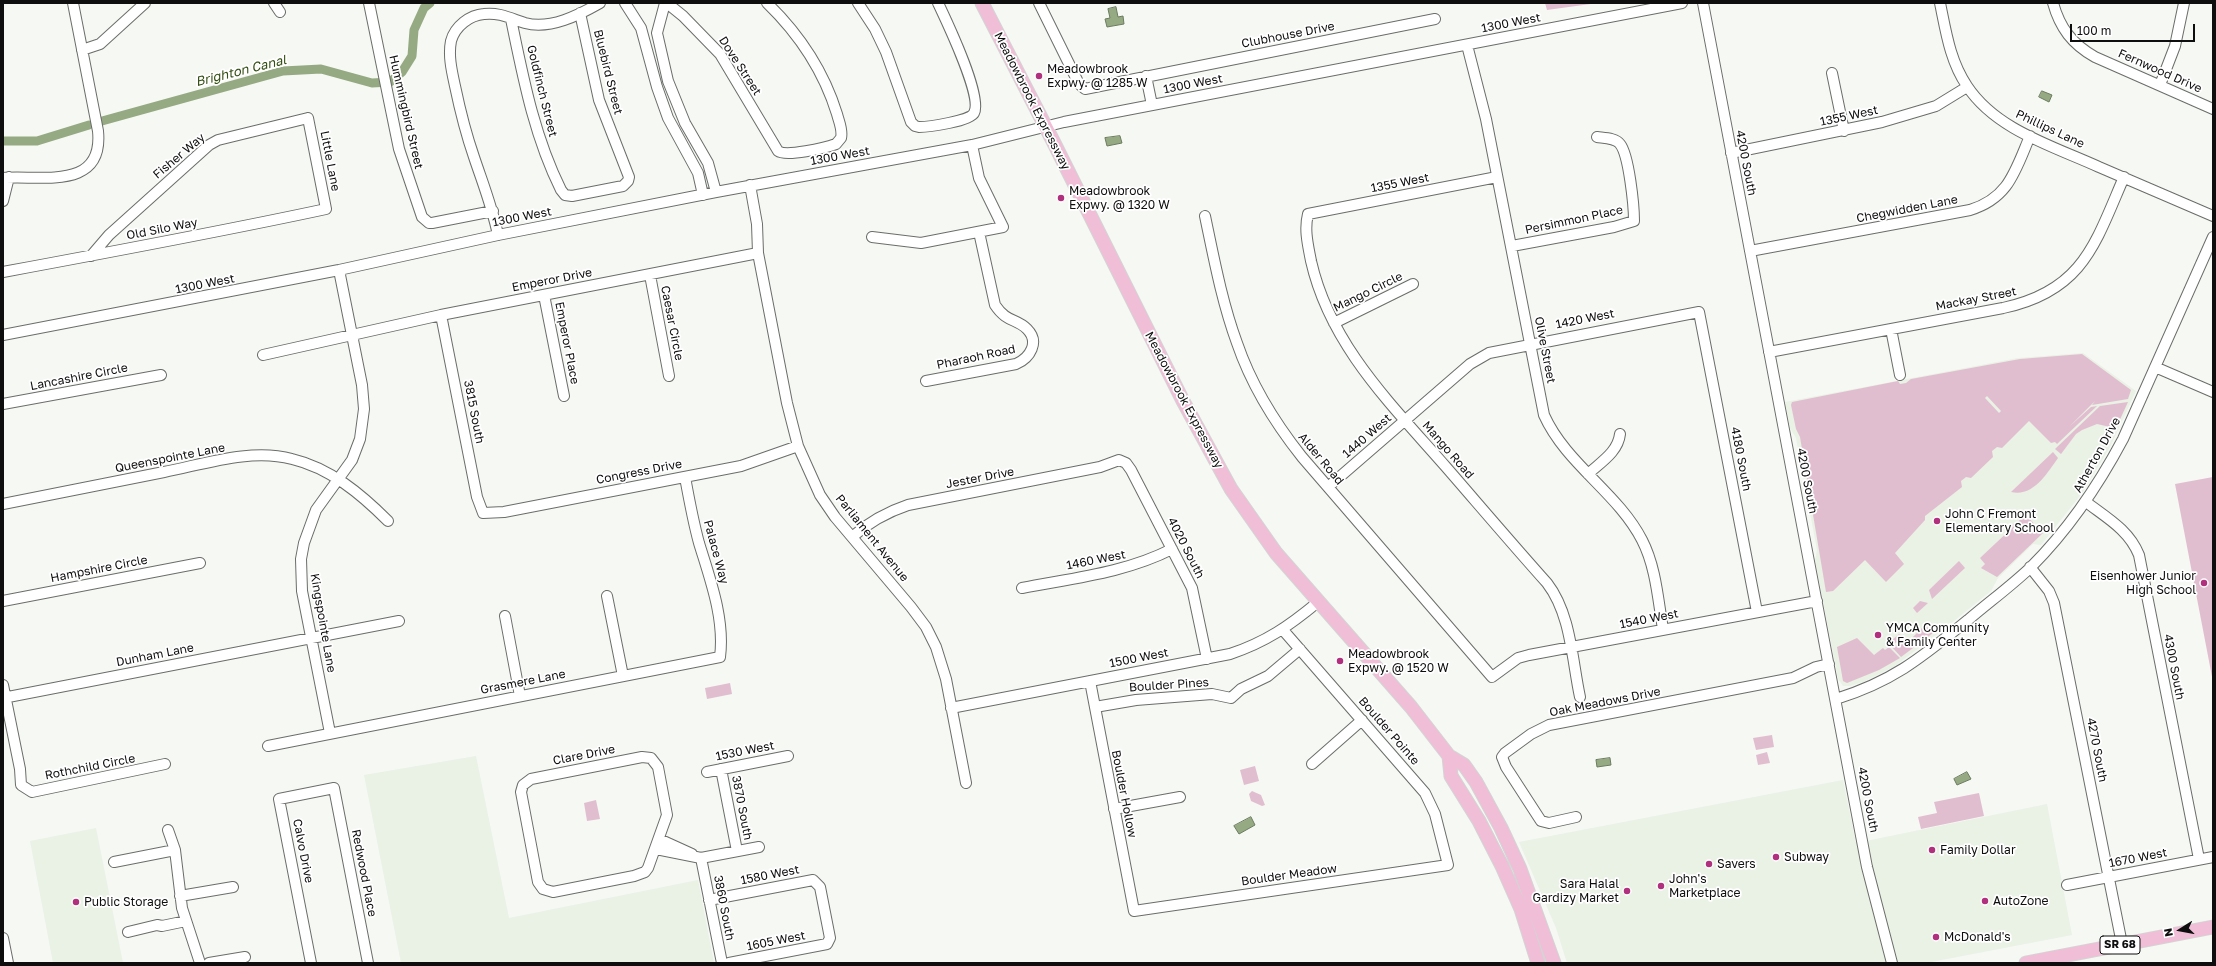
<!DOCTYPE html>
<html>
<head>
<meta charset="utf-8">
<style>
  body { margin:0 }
  #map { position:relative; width:2216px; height:966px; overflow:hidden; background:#f6f8f4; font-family:"Golos Text",sans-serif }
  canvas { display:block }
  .frame { position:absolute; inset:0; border:4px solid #0d0e0d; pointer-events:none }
  .north { position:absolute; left:2160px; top:910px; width:40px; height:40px; -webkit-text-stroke:3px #fff; paint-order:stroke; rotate:259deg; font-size:11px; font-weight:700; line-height:16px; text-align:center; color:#0d0e0d }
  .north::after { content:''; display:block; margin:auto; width:14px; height:18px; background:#0d0e0d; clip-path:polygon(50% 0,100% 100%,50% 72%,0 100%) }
  .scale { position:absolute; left:2070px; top:24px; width:125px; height:18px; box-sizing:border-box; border:2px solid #0d0e0d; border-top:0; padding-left:5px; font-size:12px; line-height:14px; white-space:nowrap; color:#0d0e0d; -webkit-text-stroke:3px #fff; paint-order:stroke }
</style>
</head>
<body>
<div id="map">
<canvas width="2216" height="966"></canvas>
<div class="frame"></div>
<div class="north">N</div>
<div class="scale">100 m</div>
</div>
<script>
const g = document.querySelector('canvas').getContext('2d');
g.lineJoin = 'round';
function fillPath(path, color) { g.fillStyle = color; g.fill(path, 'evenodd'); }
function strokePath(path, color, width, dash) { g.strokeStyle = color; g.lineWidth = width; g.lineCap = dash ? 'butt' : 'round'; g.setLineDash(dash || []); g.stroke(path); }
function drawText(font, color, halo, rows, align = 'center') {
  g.font = font + ' "Golos Text",sans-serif'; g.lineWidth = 3.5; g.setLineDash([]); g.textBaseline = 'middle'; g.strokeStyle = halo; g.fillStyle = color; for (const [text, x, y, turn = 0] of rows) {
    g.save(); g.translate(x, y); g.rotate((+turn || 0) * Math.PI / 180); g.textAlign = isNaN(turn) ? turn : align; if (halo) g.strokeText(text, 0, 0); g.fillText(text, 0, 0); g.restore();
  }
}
fillPath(new Path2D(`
  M 2083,353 L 2136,391 L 2110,447 L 2083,492 L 2041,545 L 2033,544 L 1998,578 L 1991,591 L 1949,625 L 1895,666 L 1863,682 L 1850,686 L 1843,686 L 1838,679 L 1815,560 L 1817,550 L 1796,438 L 1790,428 L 1785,402 L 2018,358 Z
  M 476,756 L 509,918 L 698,880 L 714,963 L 401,963 L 364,775 Z
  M 1843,780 L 1856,843 L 2047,804 L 2072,935 L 1926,963 L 1567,963 L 1556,928 L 1519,842 Z
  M 96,828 L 123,963 L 53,963 L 30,841 Z`), '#eaf1e5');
fillPath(new Path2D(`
  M 1545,3 L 1598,3 L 1547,10 Z
  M 2082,354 L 2131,390 L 2128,399 L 2092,405 L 2095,401 L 2070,426 L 2091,407 L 2097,406 L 2057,444 L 2055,442 L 2051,443 L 2029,421 L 2002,448 L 1997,447 L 1992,451 L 1993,457 L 1971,478 L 1966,477 L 1961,481 L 1962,487 L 1925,516 L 1925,520 L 1895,553 L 1904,564 L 1886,582 L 1865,560 L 1833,591 L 1826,592 L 1800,437 L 1796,429 L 1791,405 L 1792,402 L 1898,381 L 1900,384 L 1906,383 L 1911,379 L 2020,359 ZM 1987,396 L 2001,411 L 1999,413 L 1985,398 Z
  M 2128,402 L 2117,426 L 2110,427 L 2097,424 L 2082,430 L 2076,434 L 2061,454 L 2055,449 L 2100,406 Z
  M 2053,452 L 2058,458 C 2047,473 2034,497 2011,492 Z
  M 2213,477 L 2213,682 L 2175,484 Z
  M 2023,512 L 2043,533 L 1997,577 L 1981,568 L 1985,564 L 1980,558 L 2013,527 L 2012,525 L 2019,521 Z
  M 1959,561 L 1965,568 L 1932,599 L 1929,590 Z
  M 1920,601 L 1928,603 L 1917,613 L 1913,608 Z
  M 1925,625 L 1933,633 L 1901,657 L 1891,646 L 1906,644 Z
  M 1899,634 L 1906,641 L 1893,643 L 1891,641 Z
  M 1857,638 L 1874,655 L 1883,648 L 1885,650 L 1889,647 L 1900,658 L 1879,670 L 1847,683 L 1843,681 L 1837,647 Z
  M 730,683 L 732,694 L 707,699 L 705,688 Z
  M 1772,735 L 1774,747 L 1756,750 L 1753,738 Z
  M 1767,752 L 1770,763 L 1758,765 L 1756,755 Z
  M 1255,766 L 1259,781 L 1244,785 L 1240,770 Z
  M 1252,791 L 1261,795 L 1265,805 L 1262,806 L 1251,801 L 1249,794 Z
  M 1979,793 L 1984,816 L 1921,829 L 1918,817 L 1937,813 L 1934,802 Z
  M 596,800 L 600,819 L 587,821 L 584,803 Z`), '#e1becf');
const water = new Path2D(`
  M 1116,7 L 1118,17 L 1123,16 L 1124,24 L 1107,27 L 1105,19 L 1110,18 L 1108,9 Z
  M 2042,91 L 2052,95 L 2049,102 L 2039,97 Z
  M 1120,136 L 1122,143 L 1107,146 L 1105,138 Z
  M 1610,758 L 1611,765 L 1597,767 L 1596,760 Z
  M 1967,772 L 1971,779 L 1957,785 L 1954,779 Z
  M 1251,817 L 1255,825 L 1239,834 L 1234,826 Z`);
fillPath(water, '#95aa82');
strokePath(water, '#6c7b5f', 1);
strokePath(new Path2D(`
  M 102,121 L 283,71 L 321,69 L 372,83 L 390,82 L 402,72 L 412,56 L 414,30 L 424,8 L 430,3
  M 3,141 L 37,141 L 89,125`), '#95aa82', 9);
const minor = new Path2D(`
  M 274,3 L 280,12
  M 369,3 L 399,149 L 422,217 L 429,223 L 432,223 L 493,211
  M 625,3 L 641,28 L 657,87 L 668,118 L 698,173 L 703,195
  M 665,3 L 657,33 L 668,81 L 685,123 L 708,163 L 716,192
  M 667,3 L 683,16 L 720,54 L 778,151 C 786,157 825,148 836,144 L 841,138 C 843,130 839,122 837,114 C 824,72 799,34 767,3
  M 858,3 L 875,29 L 886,52 L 911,122 L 915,126 L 919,127 C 929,127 970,121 974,113 C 983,97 946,20 938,3
  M 1039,3 L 1079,84 L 1085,89 L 1435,19
  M 1703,3 L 1867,867 L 1892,963
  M 1940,3 C 1946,32 1950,61 1967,86 C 1996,130 2053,146 2099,167 C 2137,183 2175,200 2213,216
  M 2053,3 C 2060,28 2072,44 2095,57 L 2213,109
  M 511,19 C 523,77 534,136 561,190 L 565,195 L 572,196 L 623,186 L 628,181 L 629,177 L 599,100 L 580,13
  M 1467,45 L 1486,119 L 1544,415 C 1566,464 1618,493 1642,540 C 1656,567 1658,600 1663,629
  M 82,50 L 100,44 L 145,3
  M 1832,73 L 1844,131
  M 1146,76 L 1152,105
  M 2160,85 L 2175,46 L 2184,3
  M 1731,153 L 1882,122 L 1936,106 L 1967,87
  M 1497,177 L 1308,214 C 1304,230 1308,245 1311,261 C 1330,345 1391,404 1446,467 C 1479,505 1513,545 1547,583 C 1571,614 1572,660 1580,697
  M 3,178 C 41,175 104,191 98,131 L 73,3
  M 750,185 L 757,224 L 758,253 L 787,403 L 798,446 L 820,495 L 835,517 L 911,607 L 926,627 L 936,647 L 946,679 L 966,783
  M 3,201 L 9,177
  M 1205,216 C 1214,259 1222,302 1237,343 C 1251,384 1275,423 1302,457 L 1492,677 L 1518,658 L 1529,655 L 1817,601
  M 498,235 C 492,206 483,184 474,157 C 466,134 460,110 455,86 C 452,72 448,56 451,41 C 455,26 470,15 484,14 C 499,12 512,19 525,23 C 550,30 579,15 600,3
  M 872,237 L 921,243 L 1003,227 L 979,178 L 972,145
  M 1512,246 L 1614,227 L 1634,221 C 1634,206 1629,155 1620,144 C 1616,138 1604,138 1597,137
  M 1750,251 L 1970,210 C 2009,198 2015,171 2030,136
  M 3,272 C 111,252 219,232 326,209 L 308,118 L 218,140 L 209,145 L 109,235 L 91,256
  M 650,275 L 669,376
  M 544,295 L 564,396
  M 441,315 L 477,497 L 483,513 L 504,512 L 741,466 L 798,446
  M 1334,323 L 1413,284
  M 1891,329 L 1900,375
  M 3,335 L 339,270 L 498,235 L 716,192 L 972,145 L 1064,122 L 1682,3
  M 1769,352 L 2003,308 C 2083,291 2095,244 2124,177
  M 263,355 L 441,315 L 758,253
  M 2155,367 L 2213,392
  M 926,381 L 1016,364 C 1030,358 1040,342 1027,329 C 1016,318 1007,323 995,305 L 979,232
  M 3,404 L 161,375
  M 1588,474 C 1601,462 1618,452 1620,434
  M 1328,487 L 1470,364 L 1489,353 L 1699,312 L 1757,612
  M 2086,502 C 2107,518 2129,530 2139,555 L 2199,859
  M 3,504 C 57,493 110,483 164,472 C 205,464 251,448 292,459 C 330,468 361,494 388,521
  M 852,537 C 869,522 887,512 908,505 L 1100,467 L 1119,460 L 1126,463 L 1131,470 L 1192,588 L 1207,659
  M 2030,567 L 2049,591 L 2054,603 L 2122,944
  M 1022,588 C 1073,578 1125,573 1172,549
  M 607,596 L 623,676
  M 3,601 L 200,563
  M 505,616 L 520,696
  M 1090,681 L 1134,911 L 1448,865 L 1435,814 L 1425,793 L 1283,630
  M 3,685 L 20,769 L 21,785 L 32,792 L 165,764
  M 3,698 L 399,621
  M 1836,699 C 1894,681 1922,657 1968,620 C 1989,602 2011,586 2031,567 C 2069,529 2098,486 2123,439 L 2213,237
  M 1095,707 L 1136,700 L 1212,694 L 1231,698 L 1241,689 L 1268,676 L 1300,649
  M 951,708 L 1230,654 C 1266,642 1289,626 1318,602
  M 330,733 L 302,591 L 301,559 L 304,543 L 316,510 L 352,460 L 360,439 L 364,409 L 362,385 L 339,270
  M 268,746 L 720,657 C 725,619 710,579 699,543 C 693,521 689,499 685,477
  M 642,757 L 651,758 L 658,767 L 667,815 L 648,868 L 645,872 L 634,876 L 553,892 L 543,889 L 538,882 L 521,792 L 523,785 L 531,779 Z
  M 1312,764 L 1362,720
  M 721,769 L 737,851
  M 707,772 L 788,756
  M 1114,809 L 1180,797
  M 1576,817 L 1549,823 L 1541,821 L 1506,767 L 1502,757 L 1505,753 L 1531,734 L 1549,725 L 1793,678 L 1816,667 L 1829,664
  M 168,830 L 175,850 L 182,908 L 200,963
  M 659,839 L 692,854
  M 656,849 L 701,858 L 759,847
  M 701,858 L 722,963
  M 114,862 L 175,850
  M 2067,885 L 2213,857
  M 180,896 L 233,887
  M 709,900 L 813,880 L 820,887 L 830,938 L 827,944 L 729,963
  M 128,932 L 157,925 L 162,926 L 186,921
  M 3,938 L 8,963
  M 209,963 L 245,957
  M 311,963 L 279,799 L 334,788 L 368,963`);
const major = new Path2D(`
  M 982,3 L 1053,141 L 1183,401 L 1231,489 L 1276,553 L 1411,707 L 1449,756 L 1464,765 L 1476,782 L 1501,828 L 1520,869 L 1554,963
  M 1449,756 L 1451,776 L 1479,821 L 1502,866 L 1521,909 L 1538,963
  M 2026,963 L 2213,927`);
strokePath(minor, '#6a6d69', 12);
strokePath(major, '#d3d4d3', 15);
strokePath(minor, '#fff', 10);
strokePath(major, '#f0bed7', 13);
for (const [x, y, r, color] of [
  [1039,76,4,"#b0307d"],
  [1061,198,4,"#b0307d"],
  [1937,521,4,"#b0307d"],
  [2204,583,4,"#b0307d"],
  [1878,635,4,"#b0307d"],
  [1340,661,4,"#b0307d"],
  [1932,850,4,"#b0307d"],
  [1776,857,4,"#b0307d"],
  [1709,864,4,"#b0307d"],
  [1661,886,4,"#b0307d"],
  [1627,891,4,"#b0307d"],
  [1985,901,4,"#b0307d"],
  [76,902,4,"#b0307d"],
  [1936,937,4,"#b0307d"]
]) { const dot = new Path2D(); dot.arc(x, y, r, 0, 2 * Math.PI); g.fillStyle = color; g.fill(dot); strokePath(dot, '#fff', 1.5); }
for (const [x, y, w] of [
  [2120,945,40]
]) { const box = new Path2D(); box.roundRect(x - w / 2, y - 9, w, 18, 3); g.fillStyle = '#fff'; g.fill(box); strokePath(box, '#0d0e0d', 1); }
drawText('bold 11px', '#0d0e0d', null, [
  ["SR 68",2120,945]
]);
drawText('12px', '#0d0e0d', '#fff', [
  ["1300 West",1511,23,-11],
  ["Clubhouse Drive",1288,35,-11],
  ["Dove Street",740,66,57],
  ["Fernwood Drive",2160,71,24],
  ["Bluebird Street",608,72,76],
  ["1300 West",1193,84,-11],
  ["Goldfinch Street",542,91,76],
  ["Meadowbrook Expressway",1032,101,63],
  ["Hummingbird Street",406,112,77],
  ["1355 West",1849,116,-12],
  ["Phillips Lane",2050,129,25],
  ["Fisher Way",179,156,-40],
  ["1300 West",840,156,-10],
  ["Little Lane",330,161,79],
  ["4200 South",1746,163,79],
  ["1355 West",1400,183,-11],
  ["Chegwidden Lane",1907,209,-11],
  ["1300 West",522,217,-11],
  ["Persimmon Place",1574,220,-12],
  ["Old Silo Way",162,229,-11],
  ["Emperor Drive",552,280,-11],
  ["1300 West",205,284,-11],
  ["Mango Circle",1368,292,-26],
  ["Mackay Street",1976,299,-11],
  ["1420 West",1585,319,-11],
  ["Caesar Circle",672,323,79],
  ["Emperor Place",567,343,79],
  ["Olive Street",1545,350,79],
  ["Pharaoh Road",976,357,-12],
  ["Lancashire Circle",79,377,-11],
  ["Meadowbrook Expressway",1184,400,62],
  ["3815 South",474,412,79],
  ["1440 West",1367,436,-41],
  ["Mango Road",1448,450,49],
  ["Atherton Drive",2097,455,-61],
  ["Queenspointe Lane",170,458,-11],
  ["Alder Road",1321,459,50],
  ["4180 South",1741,459,79],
  ["Congress Drive",639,472,-11],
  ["Jester Drive",980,478,-11],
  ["4200 South",1807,481,79],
  ["Parliament Avenue",872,538,51],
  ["4020 South",1186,548,63],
  ["Palace Way",716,552,75],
  ["1460 West",1096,560,-11],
  ["Hampshire Circle",99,569,-11],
  ["1540 West",1649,619,-11],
  ["Kingspointe Lane",323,623,80],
  ["Dunham Lane",155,655,-11],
  ["1500 West",1139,658,-11],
  ["4300 South",2174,667,79],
  ["Grasmere Lane",523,682,-11],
  ["Boulder Pines",1169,685,-4],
  ["Oak Meadows Drive",1605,702,-11],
  ["Boulder Pointe",1389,731,49],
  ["4270 South",2097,750,79],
  ["1530 West",745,751,-11],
  ["Clare Drive",584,755,-11],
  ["Rothchild Circle",90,767,-11],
  ["Boulder Hollow",1124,794,79],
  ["4200 South",1868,800,79],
  ["3870 South",742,808,79],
  ["Calvo Drive",303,851,79],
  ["1670 West",2138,858,-11],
  ["Redwood Place",364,873,79],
  ["1580 West",770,875,-11],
  ["Boulder Meadow",1289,875,-8],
  ["3860 South",724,908,79],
  ["1605 West",776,941,-11]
]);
drawText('12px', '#0d0e0d', '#fff', [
  ["Meadowbrook",1047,69],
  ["Expwy. @ 1285 W",1047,83],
  ["Meadowbrook",1069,191],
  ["Expwy. @ 1320 W",1069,205],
  ["John C Fremont",1945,514],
  ["Elementary School",1945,528],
  ["Eisenhower Junior",2196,576,"right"],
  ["High School",2196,590,"right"],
  ["YMCA Community",1886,628],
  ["& Family Center",1886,642],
  ["Meadowbrook",1348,654],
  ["Expwy. @ 1520 W",1348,668],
  ["Family Dollar",1940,850],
  ["Subway",1784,857],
  ["Savers",1717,864],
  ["John's",1669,879],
  ["Marketplace",1669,893],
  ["Sara Halal",1619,884,"right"],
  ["Gardizy Market",1619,898,"right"],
  ["AutoZone",1993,901],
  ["Public Storage",84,902],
  ["McDonald's",1944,937]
], 'left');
drawText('italic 13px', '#334e12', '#fff', [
  ["Brighton Canal",241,71,-14]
]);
</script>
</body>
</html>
